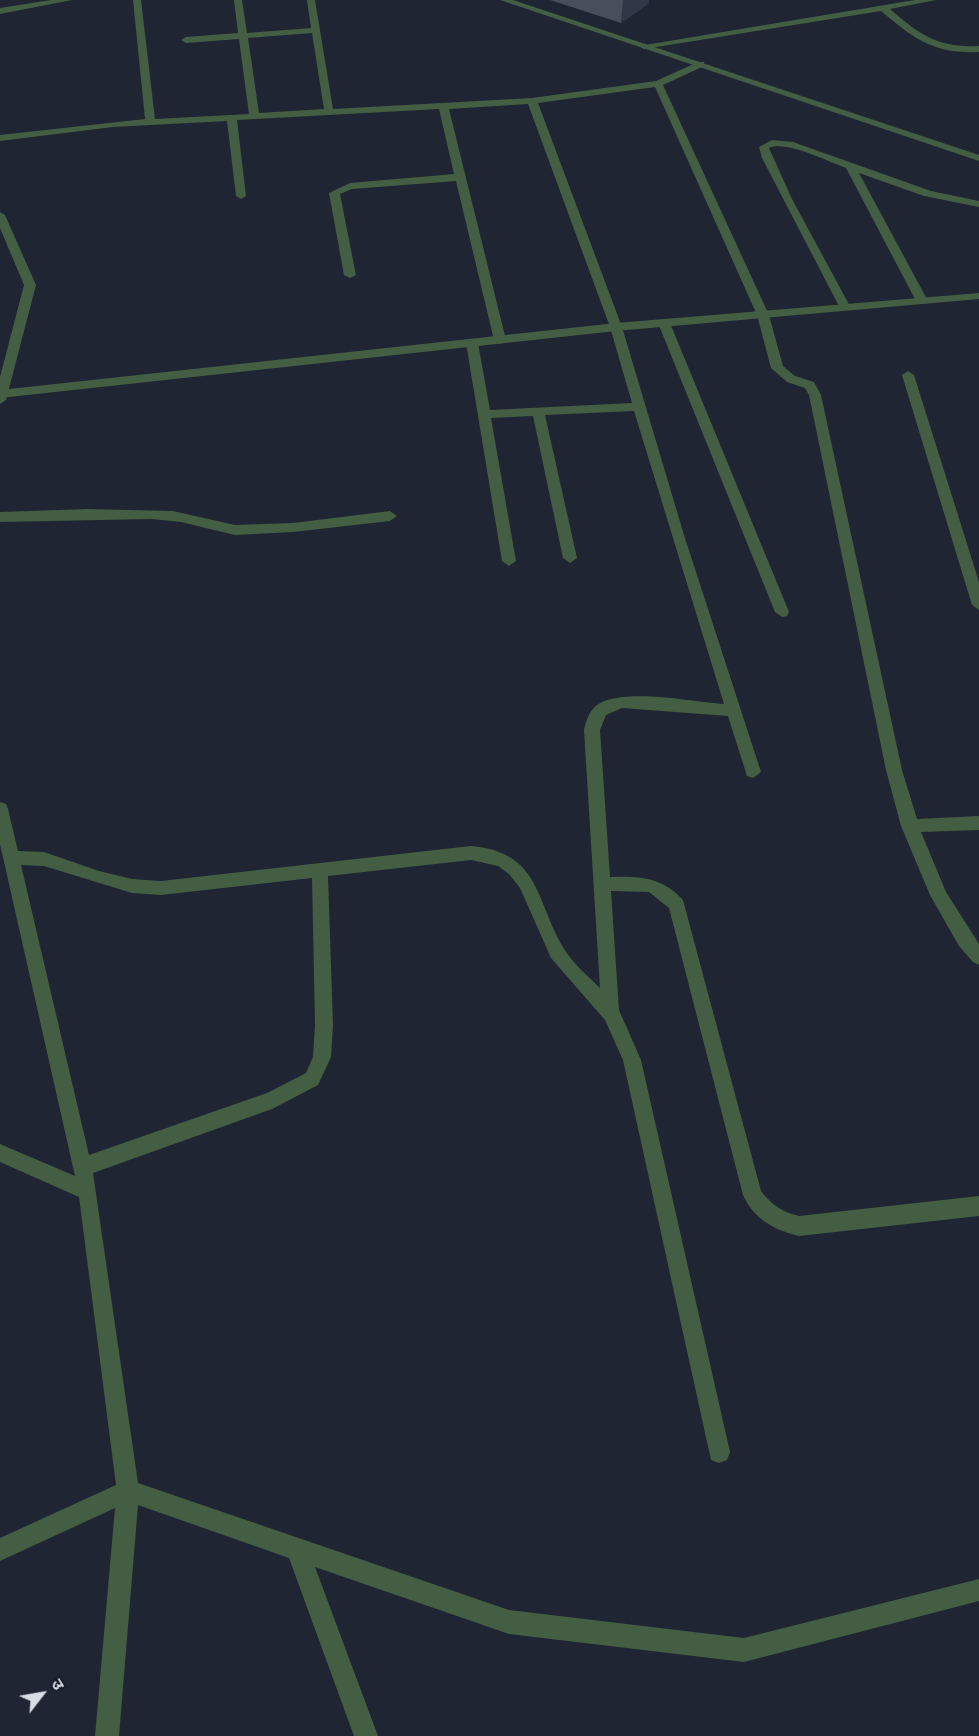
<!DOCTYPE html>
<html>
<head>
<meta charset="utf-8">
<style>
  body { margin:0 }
  #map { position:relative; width:979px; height:1736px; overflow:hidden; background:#1f2533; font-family:Roboto,"Noto Sans Devanagari",sans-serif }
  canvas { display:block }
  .north { position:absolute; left:12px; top:1664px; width:60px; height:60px; -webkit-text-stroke:4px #161c29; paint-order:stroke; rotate:59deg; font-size:16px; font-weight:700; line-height:24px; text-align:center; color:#d8dce5 }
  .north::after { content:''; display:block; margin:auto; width:21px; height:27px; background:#d8dce5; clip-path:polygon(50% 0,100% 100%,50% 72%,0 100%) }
</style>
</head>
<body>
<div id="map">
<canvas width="979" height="1736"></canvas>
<div class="north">उ</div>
</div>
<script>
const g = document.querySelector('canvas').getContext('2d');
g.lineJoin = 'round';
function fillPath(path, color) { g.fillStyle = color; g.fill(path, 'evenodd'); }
fillPath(new Path2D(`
  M 51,0 L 72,0 L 0,14 L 0,8 Z
  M 133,0 L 141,0 L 155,119 L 249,114 L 239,39 L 186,43 L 181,40 L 186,37 L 238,33 L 234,0 L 242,0 L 247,33 L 311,28 L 307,0 L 315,0 L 333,109 L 532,98 L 656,81 L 698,62 L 704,62 L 704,66 L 663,85 L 769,315 L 783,366 L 795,376 L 814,382 L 821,395 L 902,770 L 917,819 L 979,816 L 979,830 L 921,832 L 946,892 L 979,944 L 979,965 L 973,962 L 959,946 L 930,895 L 901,826 L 886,770 L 809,395 L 805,388 L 787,382 L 771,368 L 757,315 L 655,87 L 538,103 L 622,327 L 684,535 L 761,772 L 753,778 L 747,776 L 728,716 L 622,708 L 606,715 L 600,730 L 610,877 C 640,876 662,877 683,900 L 761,1191 C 772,1205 782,1212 799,1216 L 979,1196 L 979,1216 L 799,1236 C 774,1230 754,1219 743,1195 L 669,908 L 649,892 L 611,891 L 619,1010 L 641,1060 L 730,1452 L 727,1460 L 719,1463 L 711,1460 L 623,1060 L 605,1020 L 551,958 L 520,888 L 509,874 L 498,866 L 471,860 L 328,876 L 333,1025 L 331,1057 L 318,1085 L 272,1109 L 93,1173 L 138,1483 L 509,1610 L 744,1638 L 979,1579 L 979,1601 L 744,1662 L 509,1634 L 315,1567 L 378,1736 L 354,1736 L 289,1558 L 138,1505 L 119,1736 L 95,1736 L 115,1508 L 0,1561 L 0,1538 L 116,1485 L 79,1197 L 0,1162 L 0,1144 L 75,1176 L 0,844 L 0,802 L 6,804 L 8,809 L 18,851 L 44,852 L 99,871 L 132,879 L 161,881 L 471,846 C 540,852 535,899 563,947 C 572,963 587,975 600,988 L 584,730 C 586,721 589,711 597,705 C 623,687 692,702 724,704 L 634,411 L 545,415 L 577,558 L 570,563 L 563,558 L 533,416 L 491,418 L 516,561 L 509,566 L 502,561 L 466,343 L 468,340 L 472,339 L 478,343 L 490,410 L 632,403 L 610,327 L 528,104 L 449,109 L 506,340 L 500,344 L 494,340 L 456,181 L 352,189 L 340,194 L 356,275 L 350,278 L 344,275 L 329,193 L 350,183 L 454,174 L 439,109 L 237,120 L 246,196 L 241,199 L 236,196 L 227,121 L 113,127 L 0,141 L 0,135 L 145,119 ZM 312,33 L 324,109 L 259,113 L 248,38 ZM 21,865 L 44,866 L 132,893 L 161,895 L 312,878 L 315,1025 L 313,1057 L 306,1073 L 267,1093 L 89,1155 Z
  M 915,0 L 936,0 L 890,9 C 920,35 938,48 979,46 L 979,52 C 934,54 914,39 881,11 L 644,49 L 639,46 Z
  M 772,140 L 793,142 L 931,191 L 979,201 L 979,207 L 924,196 L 859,173 L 928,301 L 926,303 L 916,301 L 846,168 C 829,162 786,140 769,148 L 792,199 L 851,308 L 841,310 L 762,158 L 759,147 Z
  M 0,212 L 5,215 L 36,285 L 6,400 L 0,404 L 0,377 L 24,285 L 0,228 Z
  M 664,319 L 670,323 L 789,612 L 787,616 L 782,617 L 775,612 L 658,323 Z
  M 908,371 L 914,375 L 979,582 L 979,610 L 972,605 L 902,375 Z
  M 87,509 L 173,511 L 235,525 L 293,523 L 390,511 L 397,516 L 390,521 L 293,532 L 235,535 L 181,522 L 152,519 L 0,522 L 0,512 Z`), '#435e42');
fillPath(new Path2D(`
  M 500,0 L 513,0 L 979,155 L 979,161 Z
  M 979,293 L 979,299 L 616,331 L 0,398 L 0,390 L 616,323 Z`), '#435e42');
fillPath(new Path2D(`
  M 550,0 L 649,0 L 649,3 L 621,23 Z`), '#474e5c');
fillPath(new Path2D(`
  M 623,0 L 649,0 L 649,3 L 621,23 Z`), '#303746');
</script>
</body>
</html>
